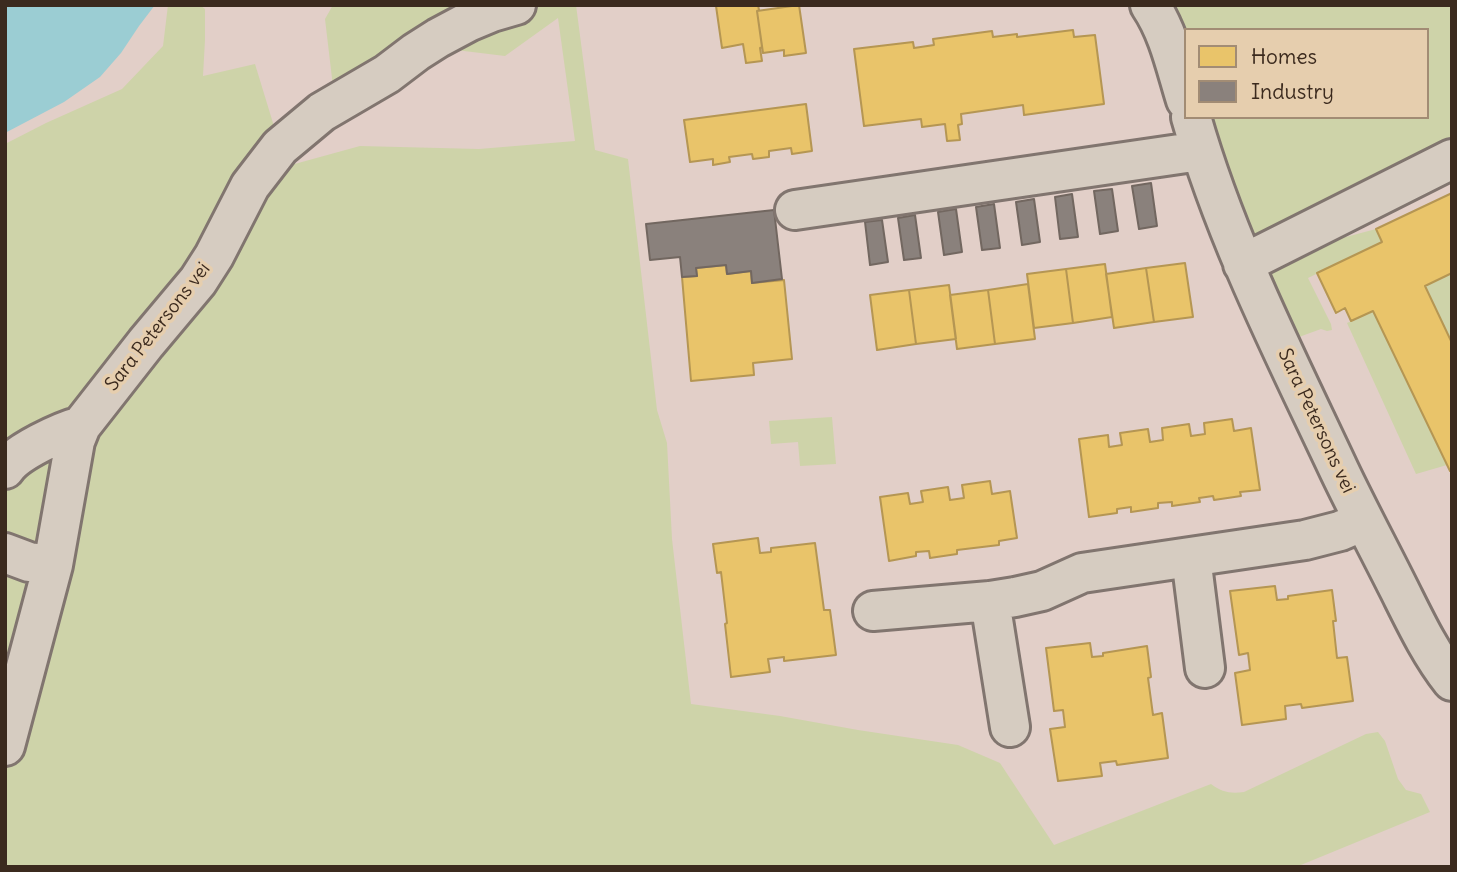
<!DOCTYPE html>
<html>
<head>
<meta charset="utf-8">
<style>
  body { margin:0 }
  #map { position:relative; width:1457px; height:872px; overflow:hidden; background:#e2cfc8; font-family:Delius,sans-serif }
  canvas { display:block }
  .frame { position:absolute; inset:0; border:7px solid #3b2a1e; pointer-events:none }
  .legend { position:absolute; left:1184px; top:28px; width:245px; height:91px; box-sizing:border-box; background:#e6ceae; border:2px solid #a28c74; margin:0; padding:9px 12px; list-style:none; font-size:21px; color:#3b2a1e }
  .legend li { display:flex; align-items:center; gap:14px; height:35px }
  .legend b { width:35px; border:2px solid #a28c74 }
</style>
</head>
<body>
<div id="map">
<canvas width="1457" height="872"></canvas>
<div class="frame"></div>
<ul class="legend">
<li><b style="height:19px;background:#e9c46a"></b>Homes</li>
<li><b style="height:19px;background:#8a817c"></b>Industry</li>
</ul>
</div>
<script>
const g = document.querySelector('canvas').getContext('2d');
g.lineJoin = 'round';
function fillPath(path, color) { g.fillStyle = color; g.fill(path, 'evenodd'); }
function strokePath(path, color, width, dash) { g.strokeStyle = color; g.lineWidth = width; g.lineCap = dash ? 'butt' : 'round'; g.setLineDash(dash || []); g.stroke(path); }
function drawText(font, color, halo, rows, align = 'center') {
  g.font = font + ' Delius,sans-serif'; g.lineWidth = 7; g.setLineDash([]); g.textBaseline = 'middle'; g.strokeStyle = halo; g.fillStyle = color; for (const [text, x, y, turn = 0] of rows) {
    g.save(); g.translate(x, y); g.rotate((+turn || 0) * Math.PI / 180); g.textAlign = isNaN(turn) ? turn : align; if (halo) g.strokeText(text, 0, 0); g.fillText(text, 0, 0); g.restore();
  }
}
fillPath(new Path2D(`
  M 168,5 L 200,5 L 205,9 L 205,40 L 203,76 L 255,64 L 273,123 L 291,165 L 360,146 L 479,149 L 575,141 L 558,18 L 505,56 L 456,50 L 385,100 L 334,95 L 325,19 L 333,5 L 576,5 L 595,150 L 628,159 L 657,410 L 667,443 L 672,539 L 691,704 L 780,716 L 858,730 L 958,745 L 1000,763 L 1054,845 L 1211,784 C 1222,792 1230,794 1244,792 L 1366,734 L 1378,732 L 1385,741 L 1398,779 L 1406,790 L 1421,794 L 1430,812 L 1296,867 L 5,867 L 5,144 L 46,123 L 122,89 L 163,46 Z
  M 1176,5 L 1452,5 L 1452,149 L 1264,238 L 1244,231 L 1203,117 L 1427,117 L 1427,30 L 1186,30 L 1186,45 L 1174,13 Z
  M 1376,229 L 1382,242 L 1308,278 L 1331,324 L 1332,330 L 1327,331 L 1321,329 L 1299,337 L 1285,312 L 1270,281 L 1273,267 L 1337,235 L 1346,237 Z
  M 1452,273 L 1452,343 L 1425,286 Z
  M 1373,311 L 1447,465 L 1416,474 L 1347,323 Z
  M 832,417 L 836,464 L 800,466 L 798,442 L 771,444 L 769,421 Z`), '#ced3a9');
fillPath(new Path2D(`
  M 5,5 L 155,5 L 139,26 L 121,53 L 100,77 L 64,102 L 5,133 Z`), '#9bcdd3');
const homes = new Path2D(`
  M 758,5 L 759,10 L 757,11 L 762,47 L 760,48 L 762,61 L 746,63 L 743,44 L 722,48 L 716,6 Z
  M 799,5 L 806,53 L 784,56 L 784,50 L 763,53 L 757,11 Z
  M 1073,30 L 1074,37 L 1095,35 L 1104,104 L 1024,115 L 1023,105 L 961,114 L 962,124 L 958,125 L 960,140 L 947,141 L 945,124 L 922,127 L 921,119 L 864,126 L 854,49 L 913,42 L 914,48 L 934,45 L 933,39 L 992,31 L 993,37 L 1017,34 L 1017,37 Z
  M 806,104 L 812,151 L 792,154 L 791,148 L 769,151 L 769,157 L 753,159 L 752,154 L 729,157 L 730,162 L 713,165 L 713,159 L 690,162 L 684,120 Z
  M 1452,193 L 1452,273 L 1425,286 L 1452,343 L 1452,470 L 1450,471 L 1373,311 L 1351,321 L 1345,308 L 1336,313 L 1317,273 L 1382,242 L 1376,229 Z
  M 1185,263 L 1193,317 L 1154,322 L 1146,268 Z
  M 1105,264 L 1112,317 L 1073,323 L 1066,269 Z
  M 726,265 L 727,274 L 751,271 L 752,283 L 784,280 L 792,359 L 753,363 L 754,375 L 691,381 L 682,277 L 697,276 L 696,268 Z
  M 1146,268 L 1154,322 L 1114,328 L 1106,274 Z
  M 1066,269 L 1073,323 L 1034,328 L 1027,274 Z
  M 1028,284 L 1035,339 L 995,344 L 988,290 Z
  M 949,285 L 956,339 L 916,344 L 909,290 Z
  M 909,290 L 916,344 L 877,350 L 870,295 Z
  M 988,290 L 995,344 L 957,349 L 950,295 Z
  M 1232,419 L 1234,431 L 1251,428 L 1260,490 L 1240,492 L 1241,496 L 1214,500 L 1213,496 L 1199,498 L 1200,502 L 1172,506 L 1172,502 L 1158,503 L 1158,508 L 1131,512 L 1131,507 L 1117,509 L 1117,513 L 1089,517 L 1079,439 L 1108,435 L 1109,447 L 1122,445 L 1120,433 L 1148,429 L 1150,442 L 1163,440 L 1162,428 L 1189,424 L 1191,436 L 1205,434 L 1204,423 Z
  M 990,481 L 992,494 L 1010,491 L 1017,538 L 999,541 L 999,545 L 957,550 L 957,554 L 930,558 L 929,551 L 916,552 L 916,556 L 889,561 L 880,497 L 908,493 L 910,504 L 923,502 L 921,491 L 948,487 L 950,500 L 964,498 L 962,485 Z
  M 758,538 L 760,553 L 771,552 L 771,548 L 815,543 L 824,610 L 830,610 L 836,655 L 784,661 L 784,657 L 768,659 L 770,672 L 731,677 L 725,624 L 727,623 L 721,572 L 717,573 L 713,544 Z
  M 1275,586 L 1277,600 L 1288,599 L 1288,596 L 1332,590 L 1336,621 L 1333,621 L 1337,658 L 1347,657 L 1353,701 L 1302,708 L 1301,704 L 1285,706 L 1286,719 L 1242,725 L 1235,673 L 1250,670 L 1248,653 L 1239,655 L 1230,591 Z
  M 1090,643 L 1092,657 L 1103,656 L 1103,653 L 1147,646 L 1151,677 L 1148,678 L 1153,715 L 1162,713 L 1168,758 L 1117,765 L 1116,761 L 1100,763 L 1102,776 L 1058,781 L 1050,729 L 1065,727 L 1063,710 L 1054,711 L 1046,648 Z`);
fillPath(homes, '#e9c46a');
strokePath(homes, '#b59653', 2);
const industry = new Path2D(`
  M 1151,183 L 1157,226 L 1139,229 L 1132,186 Z
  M 1112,189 L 1118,231 L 1100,234 L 1094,191 Z
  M 1072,194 L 1078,237 L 1060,239 L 1055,197 Z
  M 1034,199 L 1040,242 L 1022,245 L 1016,202 Z
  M 994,204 L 1000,248 L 982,250 L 976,207 Z
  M 956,209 L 962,252 L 944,255 L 938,212 Z
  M 774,210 L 782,279 L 752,283 L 751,271 L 727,274 L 726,265 L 696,268 L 697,276 L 682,277 L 680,257 L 650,260 L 646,224 Z
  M 915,215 L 921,258 L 904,260 L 898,218 Z
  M 882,220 L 888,262 L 870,265 L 865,222 Z`);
fillPath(industry, '#8a817c');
strokePath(industry, '#726760', 2);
const minor = new Path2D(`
  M 1150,5 C 1169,33 1176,68 1186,100
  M 1191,117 C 1226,240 1285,355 1339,470 C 1358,510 1379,549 1399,589 C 1415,621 1430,653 1452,681
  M 795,210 L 1200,151
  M 1243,264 L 1452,159
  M 5,469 C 16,452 62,431 81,426
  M 5,553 L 29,562 L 53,565
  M 1191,557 L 1205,668
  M 990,601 L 1010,727
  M 873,611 L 990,601 L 1015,597 L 1042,591 L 1082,573 L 1305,540 L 1340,531 L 1363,521
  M 5,746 L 53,565 L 75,441 L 81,426 L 146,343 L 198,281 L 214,256 L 250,186 L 280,147 L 322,112 L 387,74 L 416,52 L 438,38 L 468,22 L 492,12 L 516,5`);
strokePath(minor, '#81756f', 44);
strokePath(minor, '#d6ccc1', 38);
drawText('19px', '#3b2a1e', '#e6ceae', [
  ["Sara Petersons vei",158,327,-52],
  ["Sara Petersons vei",1316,421,65]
]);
</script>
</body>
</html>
